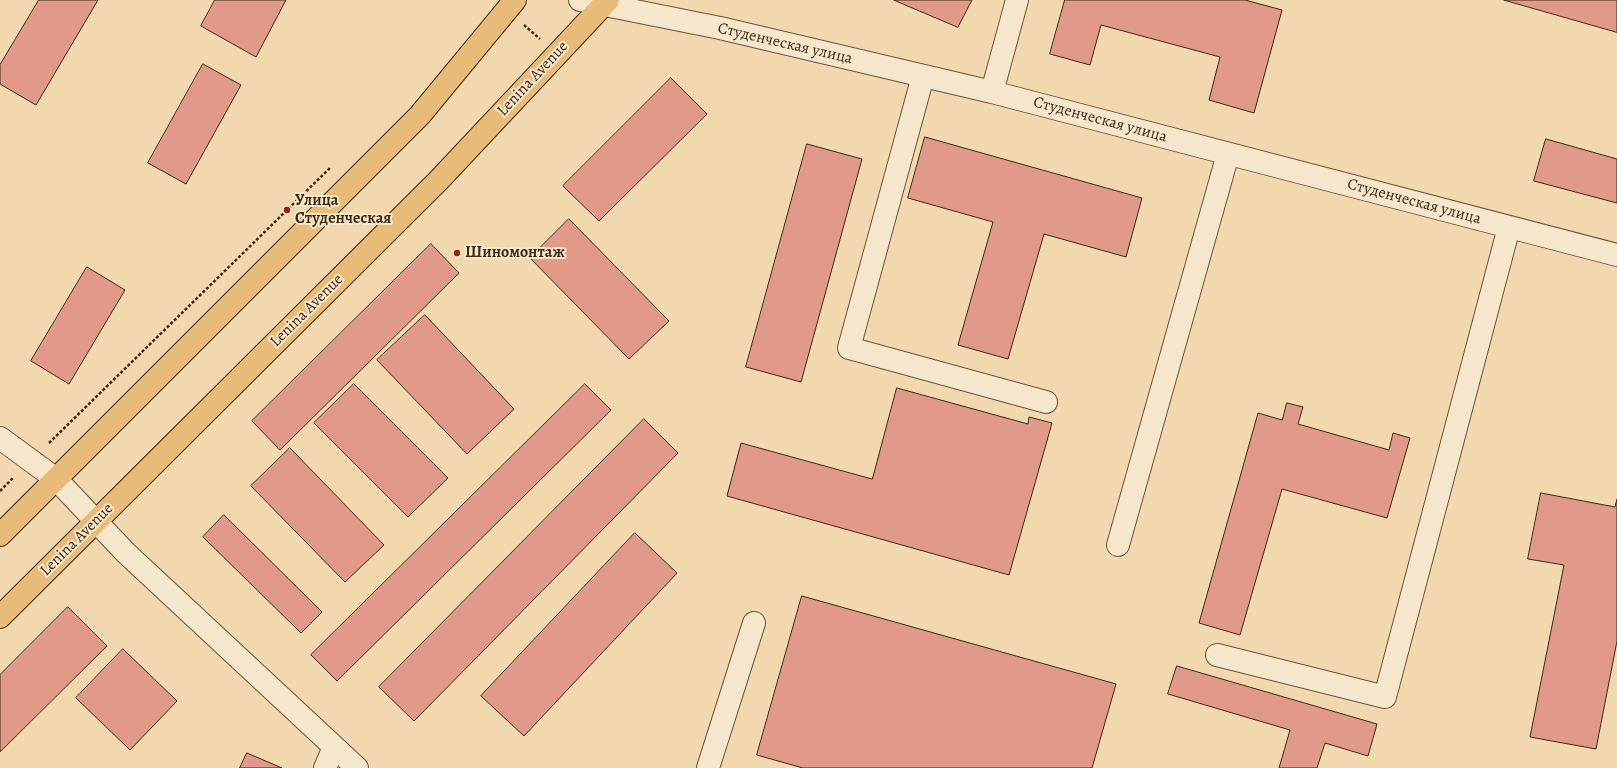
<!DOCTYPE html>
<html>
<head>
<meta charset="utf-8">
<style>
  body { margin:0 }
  canvas { display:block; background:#f1d8af }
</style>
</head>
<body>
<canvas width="1617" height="768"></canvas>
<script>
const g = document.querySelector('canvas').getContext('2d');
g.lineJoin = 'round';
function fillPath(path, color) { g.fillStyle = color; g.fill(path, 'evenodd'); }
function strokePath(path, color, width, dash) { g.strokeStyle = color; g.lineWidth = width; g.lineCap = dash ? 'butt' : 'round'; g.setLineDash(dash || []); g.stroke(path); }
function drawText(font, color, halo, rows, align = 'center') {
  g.font = font + ' Alegreya,serif'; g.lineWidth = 4; g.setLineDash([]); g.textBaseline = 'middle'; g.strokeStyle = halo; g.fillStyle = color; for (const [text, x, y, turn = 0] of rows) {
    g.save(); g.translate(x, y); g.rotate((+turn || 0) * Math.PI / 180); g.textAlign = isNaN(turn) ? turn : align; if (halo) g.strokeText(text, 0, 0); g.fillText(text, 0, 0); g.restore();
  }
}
const building = new Path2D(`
  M 39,0 L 98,0 L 36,105 L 0,84 L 0,65 Z
  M 215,0 L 286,0 L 256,57 L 201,26 Z
  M 894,0 L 972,0 L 958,27 Z
  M 1065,0 L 1245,0 L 1282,10 L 1254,113 L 1209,100 L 1220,57 L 1101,25 L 1090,65 L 1050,54 Z
  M 1504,0 L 1617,0 L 1617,32 Z
  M 203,64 L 241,85 L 186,184 L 148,163 Z
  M 671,78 L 707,114 L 599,221 L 563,186 Z
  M 925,137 L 1142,198 L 1126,257 L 1044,234 L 1008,359 L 958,345 L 993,222 L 908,198 Z
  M 1546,139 L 1617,159 L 1617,203 L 1534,181 Z
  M 807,144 L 862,159 L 801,382 L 746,367 Z
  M 569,219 L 669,321 L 629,359 L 530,258 Z
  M 431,244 L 459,273 L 280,450 L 252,421 Z
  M 87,267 L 125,290 L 69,384 L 31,361 Z
  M 425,315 L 514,409 L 467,454 L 377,360 Z
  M 354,384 L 448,478 L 408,517 L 314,423 Z
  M 585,384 L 611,410 L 337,681 L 311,655 Z
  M 897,388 L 1028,424 L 1029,417 L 1052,423 L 1009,575 L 727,496 L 741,443 L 872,479 Z
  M 1287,403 L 1303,407 L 1298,424 L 1389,450 L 1393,433 L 1410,438 L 1387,518 L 1282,489 L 1240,635 L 1199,623 L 1258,413 L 1282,420 Z
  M 644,419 L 678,453 L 414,721 L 379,687 Z
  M 290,448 L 384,545 L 345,582 L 251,486 Z
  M 1541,493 L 1615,507 L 1617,499 L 1617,641 L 1596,749 L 1530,737 L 1564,565 L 1528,559 Z
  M 224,515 L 322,612 L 301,633 L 203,537 Z
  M 635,533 L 677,573 L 524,736 L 481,696 Z
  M 802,596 L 1116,684 L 1092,768 L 803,768 L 757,755 Z
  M 68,607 L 107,646 L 0,752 L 0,675 Z
  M 123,649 L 177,701 L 130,750 L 76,698 Z
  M 1177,666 L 1377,724 L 1368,756 L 1325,743 L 1317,768 L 1279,768 L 1290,730 L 1168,694 Z
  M 247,753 L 282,768 L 240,768 Z`);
fillPath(building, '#e19a8a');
strokePath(building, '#3d2911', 1);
const minor = new Path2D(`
  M 580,0 L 720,28 L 992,92 L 1617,255
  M 923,76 L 849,348 L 1046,402
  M 992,92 L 1017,0
  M 0,438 L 56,479 L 126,553 L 357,768
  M 1118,545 L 1228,154
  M 1217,655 L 1385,697 L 1509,227
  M 325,768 L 334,747
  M 708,768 L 754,623`);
const major = new Path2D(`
  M 0,535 L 420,115 L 515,0
  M 0,617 L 439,180 L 608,0`);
strokePath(minor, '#6a5538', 24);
strokePath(major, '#3d2911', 24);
strokePath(new Path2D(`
  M 524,25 L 540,39
  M 49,443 L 331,167
  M 0,491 L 14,477`), '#3d2911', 2.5, [3, 2]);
strokePath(minor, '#f6e6cb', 22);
strokePath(major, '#e8bc78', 22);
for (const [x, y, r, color] of [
  [287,210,4,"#8f2418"],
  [457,253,4,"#8f2418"]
]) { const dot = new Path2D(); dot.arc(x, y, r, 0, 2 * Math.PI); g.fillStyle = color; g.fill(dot); strokePath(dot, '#f6e6cb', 1.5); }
drawText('16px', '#3d2911', '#f6e6cb', [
  ["Студенческая улица",785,44,13],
  ["Lenina Avenue",533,79,-47],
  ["Студенческая улица",1100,120,15],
  ["Студенческая улица",1414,202,15],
  ["Lenina Avenue",307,311,-45],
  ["Lenina Avenue",77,540,-45]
]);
drawText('bold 16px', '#3d2911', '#f6e6cb', [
  ["Улица",295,201],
  ["Студенческая",295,219],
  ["Шиномонтаж",465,253]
], 'left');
</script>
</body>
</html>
